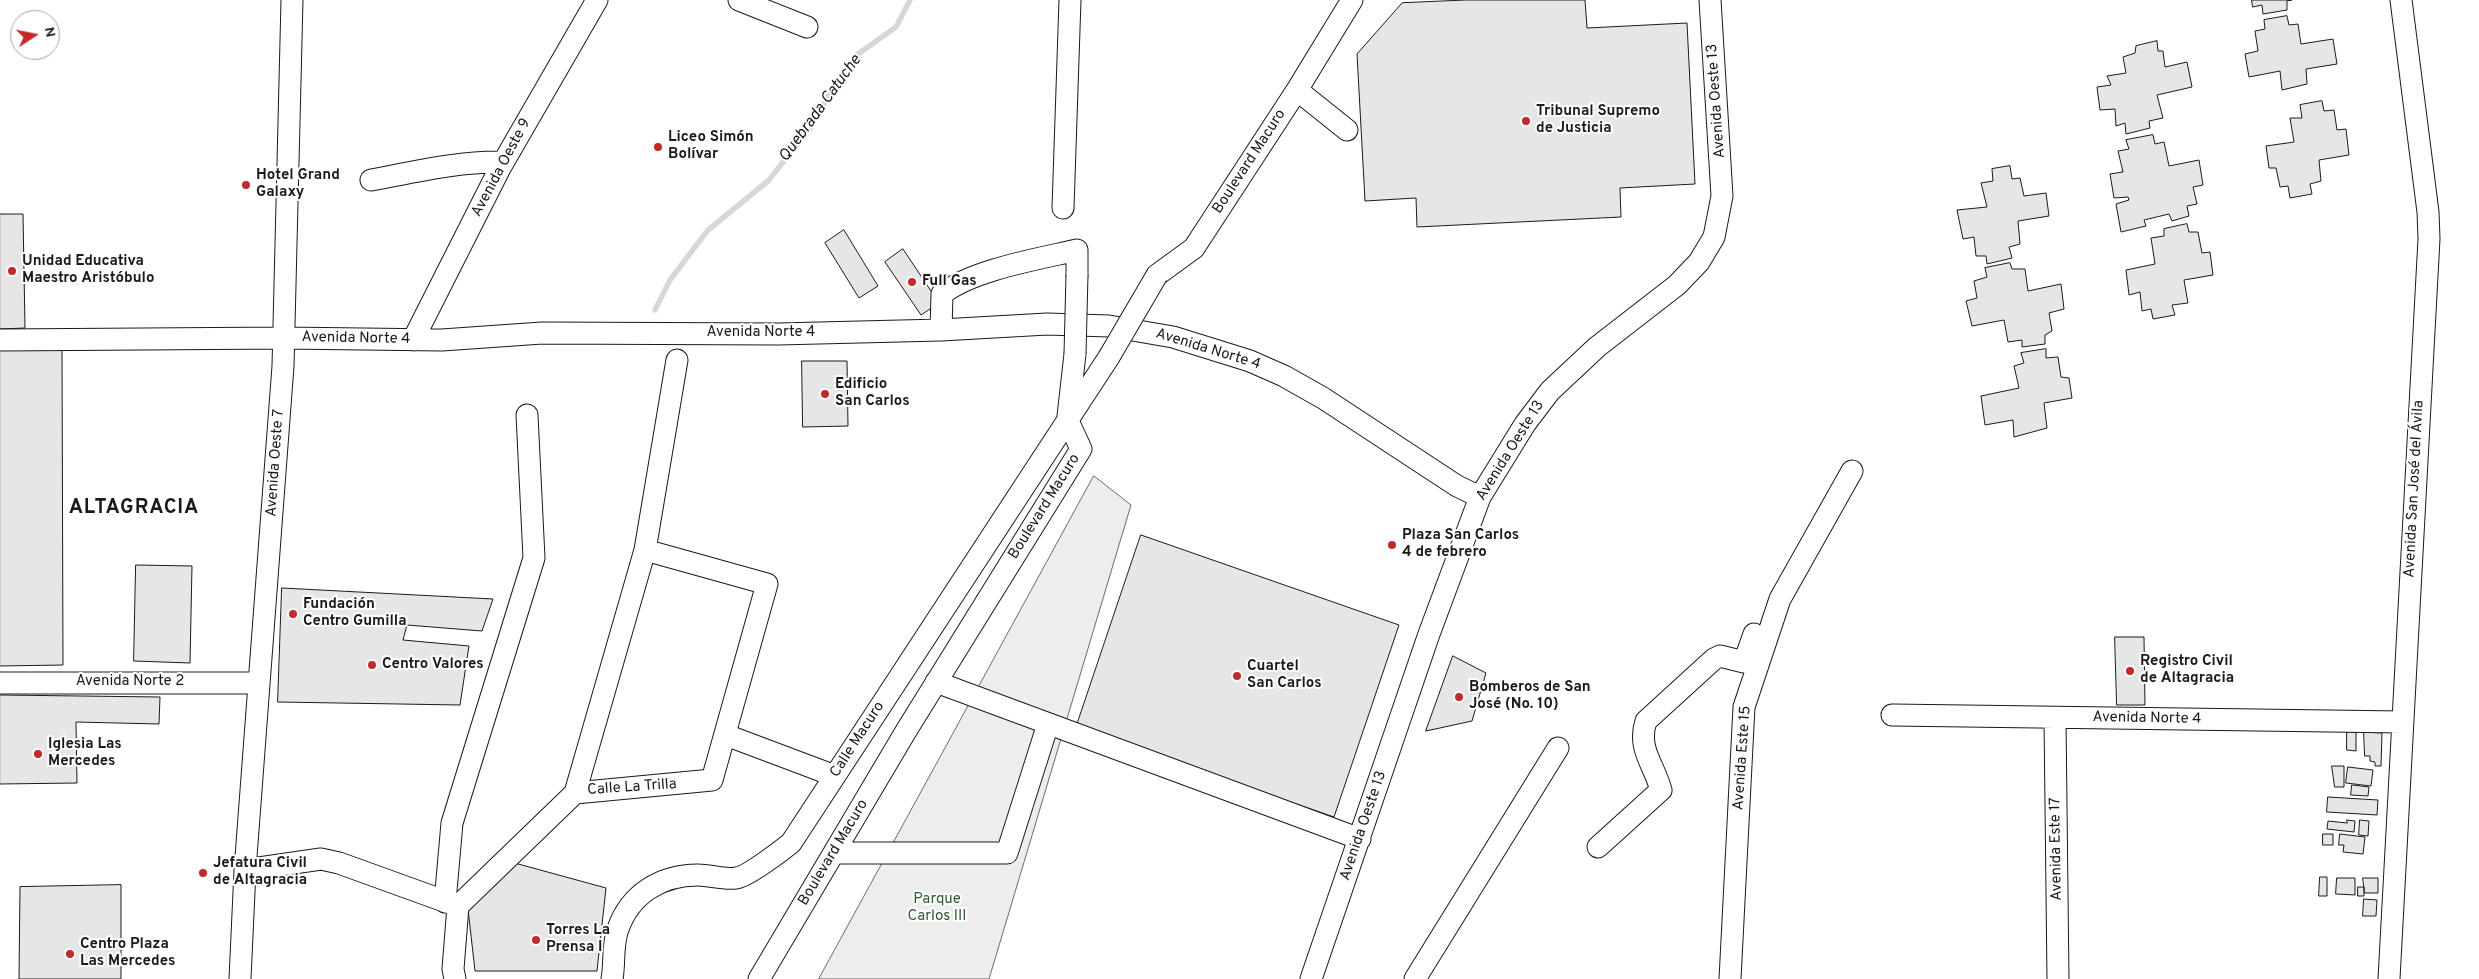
<!DOCTYPE html>
<html>
<head>
<meta charset="utf-8">
<style>
  body { margin:0 }
  #map { position:relative; width:2479px; height:979px; overflow:hidden; background:#fff; font-family:Overpass,sans-serif }
  canvas { display:block }
  .north { position:absolute; left:10px; top:10px; width:50px; height:50px; box-sizing:border-box; background:#fff; border:1px solid #a3a3a3; border-radius:50%; rotate:79deg; font-size:14px; font-weight:700; line-height:20px; text-align:center; color:#1a1a1a }
  .north::after { content:''; display:block; margin:auto; width:18px; height:22px; background:#c62828; clip-path:polygon(50% 0,100% 100%,50% 72%,0 100%) }
</style>
</head>
<body>
<div id="map">
<canvas width="2479" height="979"></canvas>
<div class="north">N</div>
</div>
<script>
const g = document.querySelector('canvas').getContext('2d');
g.lineJoin = 'round';
function fillPath(path, color) { g.fillStyle = color; g.fill(path, 'evenodd'); }
function strokePath(path, color, width, dash) { g.strokeStyle = color; g.lineWidth = width; g.lineCap = dash ? 'butt' : 'round'; g.setLineDash(dash || []); g.stroke(path); }
function drawText(font, color, halo, rows, align = 'center') {
  g.font = font + ' Overpass,sans-serif'; g.lineWidth = 4; g.setLineDash([]); g.textBaseline = 'middle'; g.strokeStyle = halo; g.fillStyle = color; for (const [text, x, y, turn = 0] of rows) {
    g.save(); g.translate(x, y); g.rotate((+turn || 0) * Math.PI / 180); g.textAlign = isNaN(turn) ? turn : align; if (halo) g.strokeText(text, 0, 0); g.fillText(text, 0, 0); g.restore();
  }
}
const green = new Path2D(`
  M 1094,476 L 1131,505 L 989,979 L 819,979 Z`);
fillPath(green, '#ededed');
strokePath(green, '#6a6a6a', 1);
strokePath(new Path2D(`
  M 655,310 L 670,280 L 708,230 L 768,181 L 810,129 L 832,88 L 858,54 L 896,27 L 910,0`), '#d7d7d7', 5.5);
const building = new Path2D(`
  M 1466,0 L 1585,0 L 1587,28 L 1687,23 L 1695,184 L 1620,188 L 1621,217 L 1417,227 L 1416,198 L 1365,201 L 1357,54 L 1402,3 Z
  M 2252,0 L 2292,0 L 2287,1 L 2287,10 L 2263,14 L 2262,5 L 2253,7 Z
  M 2287,16 L 2289,25 L 2298,24 L 2301,44 L 2333,39 L 2337,64 L 2306,69 L 2307,84 L 2282,90 L 2280,71 L 2249,77 L 2245,54 L 2258,51 L 2255,31 L 2265,29 L 2264,20 Z
  M 2157,41 L 2158,51 L 2163,51 L 2165,67 L 2187,62 L 2192,87 L 2157,95 L 2163,118 L 2149,121 L 2150,128 L 2126,134 L 2125,123 L 2116,126 L 2115,109 L 2100,110 L 2097,87 L 2111,85 L 2107,76 L 2126,73 L 2123,57 L 2135,53 L 2136,46 Z
  M 2322,101 L 2324,111 L 2334,110 L 2337,130 L 2346,129 L 2349,155 L 2319,160 L 2321,181 L 2310,184 L 2312,194 L 2290,198 L 2288,186 L 2280,187 L 2276,168 L 2269,168 L 2266,146 L 2294,142 L 2290,118 L 2302,118 L 2300,105 Z
  M 2153,135 L 2155,144 L 2164,142 L 2169,166 L 2199,160 L 2203,185 L 2193,187 L 2197,204 L 2187,206 L 2189,216 L 2172,221 L 2169,214 L 2144,220 L 2146,226 L 2121,232 L 2116,204 L 2129,200 L 2128,197 L 2114,198 L 2110,174 L 2123,172 L 2118,151 L 2129,149 L 2126,140 Z
  M 2010,166 L 2012,179 L 2020,178 L 2024,196 L 2046,193 L 2049,216 L 2018,221 L 2020,244 L 2009,247 L 2012,258 L 1987,264 L 1986,256 L 1976,256 L 1974,237 L 1963,239 L 1957,210 L 1987,207 L 1981,183 L 1993,181 L 1992,169 Z
  M 0,214 L 23,214 L 25,328 L 0,329 Z
  M 2187,224 L 2189,232 L 2198,232 L 2202,253 L 2210,252 L 2213,275 L 2184,280 L 2188,303 L 2172,305 L 2175,315 L 2153,319 L 2151,309 L 2142,311 L 2140,292 L 2129,295 L 2126,270 L 2155,264 L 2151,238 L 2164,236 L 2164,229 Z
  M 844,230 L 878,286 L 859,298 L 825,243 Z
  M 903,249 L 939,303 L 921,315 L 885,262 Z
  M 2010,263 L 2012,269 L 2025,269 L 2028,291 L 2061,284 L 2064,309 L 2049,313 L 2052,331 L 2045,335 L 2045,344 L 2022,347 L 2022,340 L 2008,342 L 2004,320 L 1972,326 L 1966,301 L 1977,298 L 1974,281 L 1987,277 L 1985,268 Z
  M 0,345 L 62,345 L 63,665 L 0,666 Z
  M 2046,349 L 2046,358 L 2058,357 L 2061,377 L 2069,378 L 2072,398 L 2044,403 L 2047,428 L 2014,437 L 2013,420 L 1985,425 L 1981,396 L 2019,388 L 2014,366 L 2024,363 L 2021,353 Z
  M 802,361 L 847,361 L 848,426 L 803,427 Z
  M 1141,535 L 1399,625 L 1334,817 L 1076,728 Z
  M 136,565 L 192,566 L 190,663 L 134,661 Z
  M 282,588 L 493,599 L 482,631 L 407,625 L 403,640 L 469,646 L 460,705 L 278,702 Z
  M 2115,637 L 2144,637 L 2145,705 L 2117,705 Z
  M 1453,656 L 1486,673 L 1472,721 L 1426,731 Z
  M 0,695 L 160,697 L 159,724 L 76,722 L 77,783 L 0,784 Z
  M 2347,732 L 2356,732 L 2356,751 L 2347,750 Z
  M 2364,732 L 2382,733 L 2381,766 L 2375,766 L 2375,762 L 2370,761 L 2370,756 L 2365,756 Z
  M 2332,766 L 2344,766 L 2344,787 L 2335,787 Z
  M 2348,767 L 2373,770 L 2371,786 L 2346,783 Z
  M 2352,785 L 2369,787 L 2368,796 L 2351,795 Z
  M 2328,797 L 2378,800 L 2377,815 L 2327,812 Z
  M 2347,820 L 2355,821 L 2354,832 L 2327,829 L 2328,821 L 2347,823 Z
  M 2360,820 L 2369,821 L 2368,836 L 2359,835 Z
  M 2323,834 L 2333,834 L 2333,845 L 2323,845 Z
  M 2340,834 L 2365,837 L 2363,854 L 2343,852 L 2344,845 L 2339,845 Z
  M 511,862 L 606,888 L 597,971 L 475,971 L 468,909 Z
  M 2320,877 L 2327,877 L 2327,896 L 2319,896 Z
  M 2337,878 L 2355,878 L 2355,895 L 2336,894 Z
  M 2363,878 L 2378,878 L 2378,893 L 2365,893 Z
  M 121,885 L 121,979 L 19,979 L 20,887 Z
  M 2358,887 L 2364,887 L 2364,896 L 2358,896 Z
  M 2364,899 L 2377,900 L 2376,916 L 2363,916 Z`);
fillPath(building, '#e6e6e6');
strokePath(building, '#1a1a1a', 1);
const minor = new Path2D(`
  M 739,0 L 807,27
  M 1297,90 L 1347,130
  M 371,180 C 414,172 459,161 503,162
  M 1063,208 L 1070,0
  M 1157,275 L 1194,248 L 1297,90 L 1352,0
  M 941,330 L 942,294 C 972,270 1038,259 1077,250 L 1077,275
  M 0,340 L 284,338 L 442,340 L 542,333 L 778,334 L 941,330 L 1047,324 L 1109,326 L 1173,337 L 1250,361 L 1284,376 L 1323,398 L 1457,486 L 1480,497
  M 413,340 L 500,168 L 597,0
  M 1068,416 L 1075,354
  M 936,682 L 1360,839
  M 0,683 L 259,683
  M 1892,715 L 2402,722
  M 2055,719 L 2058,979
  M 726,735 L 835,776
  M 575,793 L 645,550 L 677,360
  M 1598,847 L 1661,790 C 1654,764 1637,749 1646,721 L 1714,659 L 1720,656 L 1744,662 L 1754,634
  M 834,853 L 1007,853 L 1048,724
  M 245,870 L 321,859 L 339,863 L 458,906 L 575,793 L 712,780 L 767,584 L 645,550
  M 445,902 L 452,823 L 534,558 L 527,415
  M 240,979 L 245,870 L 283,366 L 292,0
  M 455,979 L 453,969 L 458,906
  M 612,979 C 615,963 612,945 618,929 C 630,894 661,875 698,875 C 710,875 724,880 736,878 C 747,877 781,851 791,843 L 1109,357
  M 759,979 L 906,731 L 1081,449 L 1068,421
  M 1311,979 L 1429,634 L 1480,497 L 1525,424 L 1550,391 L 1597,347 L 1677,285 L 1699,262 L 1714,237 L 1722,196 L 1710,0
  M 1415,979 L 1558,748
  M 1730,979 L 1744,707 L 1780,599 L 1852,471
  M 2389,979 L 2429,239 L 2428,212 L 2401,0`);
strokePath(minor, '#1a1a1a', 23);
strokePath(minor, '#fff', 21);
const minorBridge = new Path2D(`
  M 1075,354 L 1077,275
  M 1109,357 L 1157,275`);
strokePath(minorBridge, '#1a1a1a', 23, []);
strokePath(minorBridge, '#fff', 21);
for (const [x, y, r, color] of [
  [1526,121,5,"#c62828"],
  [658,147,5,"#c62828"],
  [246,185,5,"#c62828"],
  [12,271,5,"#c62828"],
  [912,282,5,"#c62828"],
  [825,394,5,"#c62828"],
  [1392,545,5,"#c62828"],
  [293,614,5,"#c62828"],
  [372,665,5,"#c62828"],
  [2130,671,5,"#c62828"],
  [1237,676,5,"#c62828"],
  [1459,697,5,"#c62828"],
  [38,754,5,"#c62828"],
  [203,873,5,"#c62828"],
  [536,940,5,"#c62828"],
  [70,954,5,"#c62828"]
]) { const dot = new Path2D(); dot.arc(x, y, r, 0, 2 * Math.PI); g.fillStyle = color; g.fill(dot); strokePath(dot, '#fff', 2); }
drawText('15px', '#1a1a1a', '#fff', [
  ["Avenida Oeste 13",1717,101,-94],
  ["Boulevard Macuro",1250,162,-57],
  ["Avenida Oeste 9",502,168,-62],
  ["Avenida Norte 4",761,333],
  ["Avenida Norte 4",356,339,1],
  ["Avenida Norte 4",1208,350,17],
  ["Avenida Oeste 13",1511,451,-58],
  ["Avenida Oeste 7",276,463,-86],
  ["Avenida San José del Ávila",2415,489,-87],
  ["Boulevard Macuro",1045,507,-58],
  ["Avenida Norte 2",130,682],
  ["Avenida Norte 4",2147,719,1],
  ["Calle Macuro",858,740,-57],
  ["Avenida Este 15",1743,758,-86],
  ["Calle La Trilla",632,788,-4],
  ["Avenida Oeste 13",1364,826,-71],
  ["Avenida Este 17",2057,849,-91],
  ["Boulevard Macuro",834,853,-59]
]);
drawText('bold 15px', '#1a1a1a', '#fff', [
  ["Tribunal Supremo",1536,112],
  ["de Justicia",1536,129],
  ["Liceo Simón",668,138],
  ["Bolívar",668,155],
  ["Hotel Grand",256,176],
  ["Galaxy",256,193],
  ["Unidad Educativa",22,262],
  ["Maestro Aristóbulo",22,279],
  ["Full Gas",922,282],
  ["Edificio",835,385],
  ["San Carlos",835,402],
  ["Plaza San Carlos",1402,536],
  ["4 de febrero",1402,553],
  ["Fundación",303,605],
  ["Centro Gumilla",303,622],
  ["Registro Civil",2140,662],
  ["de Altagracia",2140,679],
  ["Centro Valores",382,665],
  ["Cuartel",1247,667],
  ["San Carlos",1247,684],
  ["Bomberos de San",1469,688],
  ["José (No. 10)",1469,705],
  ["Iglesia Las",48,745],
  ["Mercedes",48,762],
  ["Jefatura Civil",213,864],
  ["de Altagracia",213,881],
  ["Torres La",546,931],
  ["Prensa I",546,948],
  ["Centro Plaza",80,945],
  ["Las Mercedes",80,962]
], 'left');
drawText('15px', '#2b5a34', '#fff', [
  ["Parque",937,900],
  ["Carlos III",937,917]
]);
drawText('italic 16px', '#1a1a1a', '#fff', [
  ["Quebrada Catuche",821,109,-54]
]);
g.letterSpacing = '1px';
drawText('bold 20px', '#1a1a1a', '#fff', [
  ["ALTAGRACIA",134,509]
]);
g.letterSpacing = '0px';
</script>
</body>
</html>
